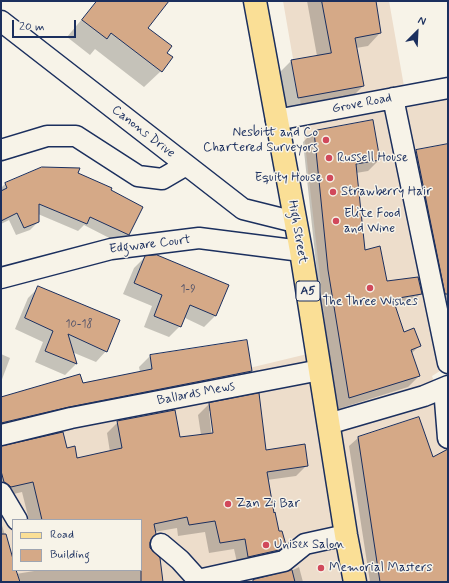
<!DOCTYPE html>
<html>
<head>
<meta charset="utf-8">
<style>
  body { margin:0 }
  #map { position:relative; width:449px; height:583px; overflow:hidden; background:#f7f3e8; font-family:Mynerve,sans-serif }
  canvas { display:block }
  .frame { position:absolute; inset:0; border:2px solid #1b2f5e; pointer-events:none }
  .legend { position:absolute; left:12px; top:519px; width:130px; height:52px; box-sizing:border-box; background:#f7f3e8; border:1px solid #9fa5b1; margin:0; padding:5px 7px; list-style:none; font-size:12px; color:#1b2f5e }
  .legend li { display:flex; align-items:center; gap:8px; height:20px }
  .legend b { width:20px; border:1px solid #9fa5b1 }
  .north { position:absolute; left:397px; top:12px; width:40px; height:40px; -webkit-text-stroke:3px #f7f3e8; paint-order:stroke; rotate:24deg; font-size:11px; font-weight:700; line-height:16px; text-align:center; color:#1b2f5e }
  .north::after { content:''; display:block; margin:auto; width:14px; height:18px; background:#1b2f5e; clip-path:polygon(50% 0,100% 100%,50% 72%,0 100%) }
  .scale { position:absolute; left:12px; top:20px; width:64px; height:18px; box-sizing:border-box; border:2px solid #1b2f5e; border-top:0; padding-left:5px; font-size:12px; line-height:14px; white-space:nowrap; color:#1b2f5e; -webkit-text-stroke:3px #f7f3e8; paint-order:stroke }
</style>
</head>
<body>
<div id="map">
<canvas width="449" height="583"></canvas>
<div class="frame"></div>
<ul class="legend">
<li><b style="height:5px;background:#fadf96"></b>Road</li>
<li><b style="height:11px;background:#d5a987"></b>Building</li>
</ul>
<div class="north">N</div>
<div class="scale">20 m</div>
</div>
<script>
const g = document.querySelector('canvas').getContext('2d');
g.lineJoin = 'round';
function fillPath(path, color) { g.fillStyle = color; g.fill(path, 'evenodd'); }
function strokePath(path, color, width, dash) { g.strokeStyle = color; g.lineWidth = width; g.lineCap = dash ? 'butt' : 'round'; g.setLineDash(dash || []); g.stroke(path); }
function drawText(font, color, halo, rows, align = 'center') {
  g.font = font + ' Mynerve,sans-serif'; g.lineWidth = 3; g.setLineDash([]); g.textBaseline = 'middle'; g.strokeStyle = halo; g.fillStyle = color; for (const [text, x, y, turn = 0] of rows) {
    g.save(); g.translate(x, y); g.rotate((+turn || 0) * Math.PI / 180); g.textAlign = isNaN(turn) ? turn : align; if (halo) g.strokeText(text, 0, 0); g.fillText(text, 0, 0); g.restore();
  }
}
fillPath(new Path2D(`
  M 283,1 L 389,1 L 405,92 L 448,85 L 448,366 L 432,376 L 448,420 L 448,582 L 1,582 L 1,428 L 328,349 L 300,99 ZM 13,520 L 141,520 L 141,570 L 13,570 Z`), '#edddcb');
fillPath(new Path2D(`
  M 97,1 L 167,1 L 147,28 L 165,53 L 161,71 L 144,87 L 95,49 L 90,55 L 67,37 Z
  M 307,1 L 375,1 L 380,33 L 368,46 L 356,48 L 363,86 L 350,99 L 285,110 L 278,74 L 291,61 L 317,56 Z
  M 314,131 L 379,160 L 368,171 L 356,173 L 364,251 L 386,282 L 421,293 L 410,304 L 394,307 L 403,333 L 419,346 L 411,354 L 419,376 L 408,387 L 338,409 L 318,282 L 303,142 Z
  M 448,145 L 448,299 L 433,302 L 403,164 L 416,151 Z
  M 42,168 L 77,174 L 142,207 L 128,235 L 119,243 L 84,225 L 78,231 L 38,214 L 38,222 L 30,230 L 16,235 L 9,220 L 1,224 L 1,188 L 5,184 Z
  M 145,257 L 227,285 L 215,316 L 204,327 L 183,317 L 180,326 L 169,337 L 144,327 L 152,306 L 123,294 L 134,268 Z
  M 39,287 L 106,351 L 96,362 L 72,352 L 76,364 L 65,375 L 35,362 L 43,342 L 15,329 L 28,298 Z
  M 1,354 L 10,358 L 1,382 Z
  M 150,356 L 251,371 L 240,382 L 1,431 L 1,398 L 140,372 L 139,367 Z
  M 209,404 L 265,451 L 307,465 L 296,476 L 267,480 L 273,514 L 284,545 L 273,556 L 238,567 L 234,549 L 209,553 L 205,532 L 178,536 L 177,528 L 154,532 L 149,541 L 149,548 L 162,582 L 1,582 L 1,522 L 13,562 L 13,570 L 15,570 L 16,574 L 40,570 L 141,570 L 141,520 L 29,520 L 22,492 L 1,497 L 1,447 L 67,449 L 77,459 L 110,452 L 107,433 L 118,422 L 179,438 L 201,435 L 198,415 ZM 209,411 L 211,411 L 214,438 L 212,438 Z
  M 358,438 L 448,505 L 448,582 L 370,582 L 349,446 Z
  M 299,567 L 303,582 L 252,582 L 287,573 Z`), '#0003');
const building = new Path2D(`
  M 97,1 L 169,1 L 148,28 L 172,46 L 167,53 L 173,57 L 162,72 L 111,33 L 107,39 L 82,20 Z
  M 322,1 L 376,1 L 381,33 L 355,38 L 364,86 L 298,98 L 291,60 L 331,53 Z
  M 373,120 L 380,160 L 356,164 L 365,250 L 380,246 L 387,281 L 418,277 L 422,294 L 393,299 L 404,332 L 414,328 L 421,346 L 411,350 L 420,376 L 349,398 L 328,270 L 314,131 Z
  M 448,144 L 448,294 L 445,294 L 416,150 Z
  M 42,167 L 80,168 L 78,173 L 112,188 L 111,190 L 143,207 L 129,235 L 90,217 L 87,224 L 39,204 L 39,222 L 24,228 L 17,213 L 1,221 L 1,191 L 7,188 L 5,183 Z
  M 157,255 L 229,285 L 216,316 L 190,305 L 181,327 L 154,316 L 162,295 L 134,283 L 145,256 Z
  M 38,286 L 120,320 L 107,352 L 68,334 L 77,364 L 45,351 L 53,331 L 25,318 Z
  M 247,340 L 252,371 L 69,407 L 1,423 L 1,397 L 80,374 L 83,383 L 152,369 L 150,355 Z
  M 259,393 L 266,450 L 305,444 L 308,466 L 267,472 L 274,513 L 275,512 L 279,531 L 282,531 L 286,545 L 279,550 L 248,557 L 245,539 L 220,543 L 215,521 L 189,525 L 187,517 L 154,524 L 156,534 L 150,542 L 150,548 L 160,558 L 163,582 L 141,582 L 141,520 L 42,520 L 33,482 L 11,487 L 4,482 L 1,471 L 1,446 L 63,432 L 67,448 L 75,446 L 77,458 L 122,448 L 117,421 L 175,410 L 180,437 L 213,433 L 209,403 Z
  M 419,417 L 433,457 L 448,449 L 448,582 L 380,582 L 358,437 Z
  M 1,534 L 6,534 L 13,559 L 13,570 L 16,570 L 20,582 L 1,582 Z
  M 292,570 L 295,582 L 253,582 L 253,580 Z`);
fillPath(building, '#d5a987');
strokePath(building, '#1b2f5e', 1);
const minor = new Path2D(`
  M 1,21 L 243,209 L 295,222
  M 393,98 L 448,363
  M 276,120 L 448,88
  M 1,150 L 47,136 L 76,136 L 138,176 L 162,179 L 186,165
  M 1,278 L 111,249 L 199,238 L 301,251
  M 444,388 L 448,438
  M 328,424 L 424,396 L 448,386
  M 1,435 L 71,418 L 320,370
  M 1,493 L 17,520
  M 161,544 L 180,560 L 198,580 L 284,561 L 305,544 L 346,535`);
const major = new Path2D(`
  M 255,1 L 301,251 L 346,535 L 355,582`);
strokePath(minor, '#1b2f5e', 23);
strokePath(major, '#1b2f5e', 25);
strokePath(minor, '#f7f3e8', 20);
strokePath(major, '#fadf96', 22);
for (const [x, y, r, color] of [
  [326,140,4,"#d1495b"],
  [329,158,4,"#d1495b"],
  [330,178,4,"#d1495b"],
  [333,192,4,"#d1495b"],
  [336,221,4,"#d1495b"],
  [370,288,4,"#d1495b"],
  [228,504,4,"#d1495b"],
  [266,545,4,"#d1495b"],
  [321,568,4,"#d1495b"]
]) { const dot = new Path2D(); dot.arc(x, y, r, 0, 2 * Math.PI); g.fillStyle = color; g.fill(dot); strokePath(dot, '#f7f3e8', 1.5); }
drawText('11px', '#4a4e68', null, [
  ["1-9",188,290],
  ["10-18",79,325]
]);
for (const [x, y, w] of [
  [308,291,24]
]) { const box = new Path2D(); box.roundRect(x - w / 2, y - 10, w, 20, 3); g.fillStyle = '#f7f3e8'; g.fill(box); strokePath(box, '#1b2f5e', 1); }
drawText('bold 12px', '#1b2f5e', null, [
  ["A5",308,291]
]);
drawText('13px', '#1b2f5e', '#f7f3e8', [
  ["Grove Road",362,104,-11],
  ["Canons Drive",143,132,38],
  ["High Street",297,232,80],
  ["Edgware Court",150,245,-7],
  ["Ballards Mews",196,394,-11]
]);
drawText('13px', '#1b2f5e', '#f7f3e8', [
  ["Nesbitt and Co",318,133,"right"],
  ["Chartered Surveyors",318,148,"right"],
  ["Russell House",337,158],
  ["Equity House",322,178,"right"],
  ["Strawberry Hair",341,192],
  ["Elite Food",344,214],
  ["and Wine",344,229],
  ["The Three Wishes",370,302,"center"],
  ["Zan Zi Bar",236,504],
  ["Unisex Salon",274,545],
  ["Memorial Masters",329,568]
], 'left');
</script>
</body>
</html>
